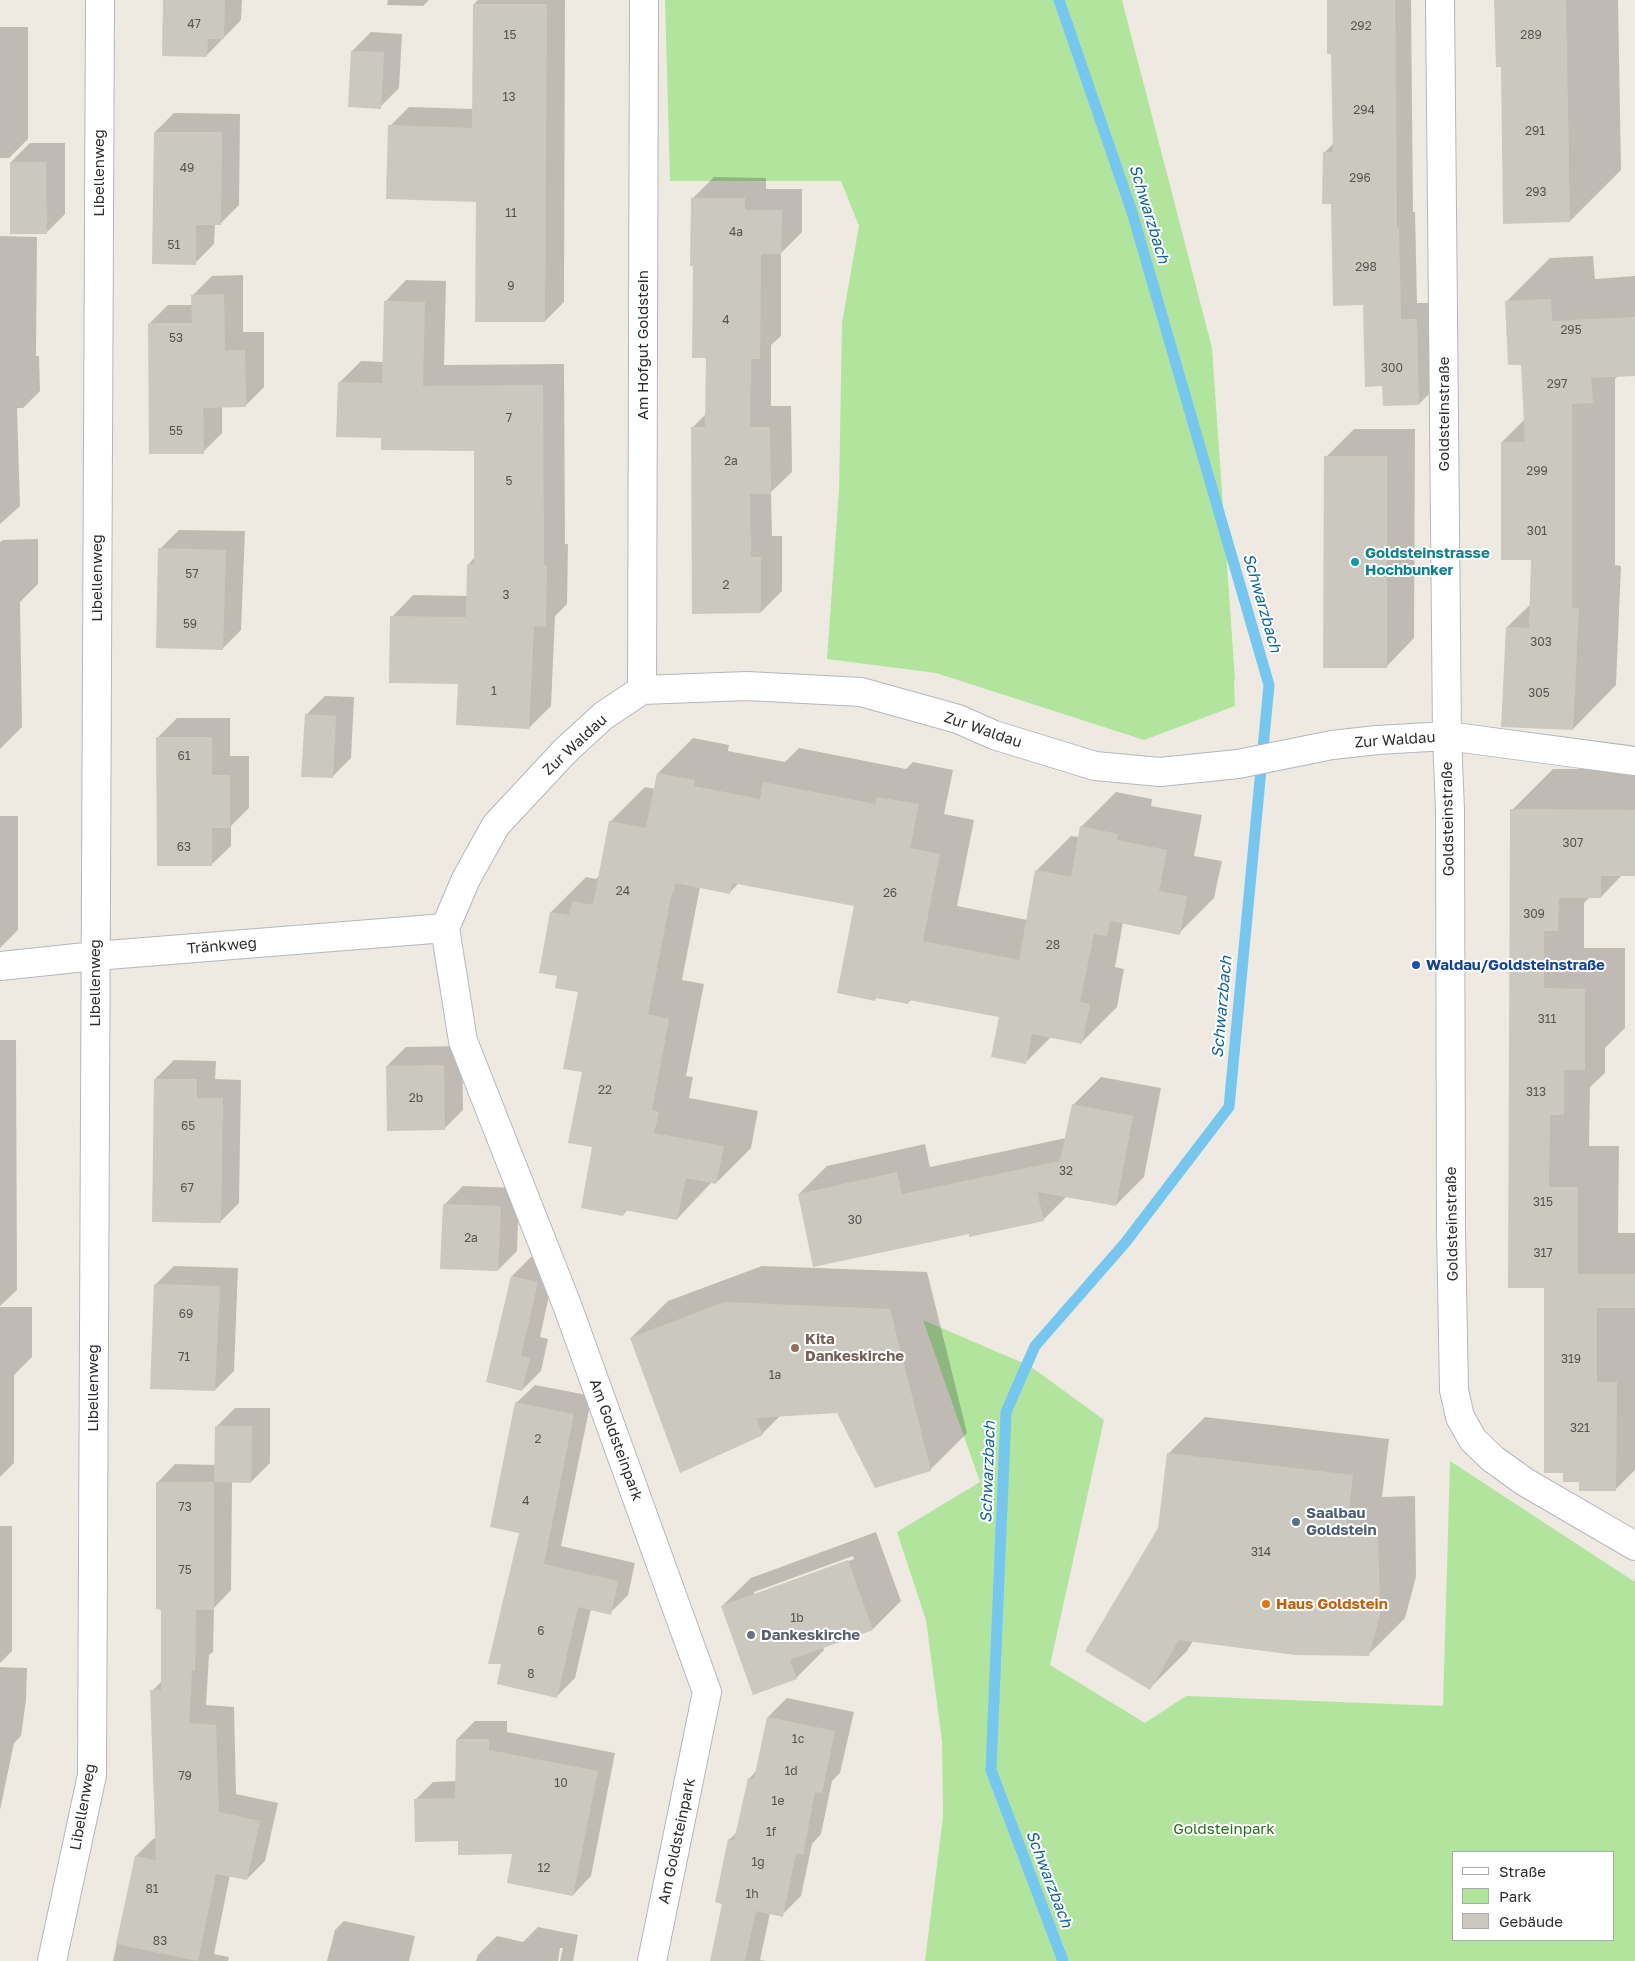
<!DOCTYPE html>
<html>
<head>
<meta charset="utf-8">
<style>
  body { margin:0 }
  #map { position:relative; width:1635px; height:1961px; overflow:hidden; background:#efeae1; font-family:"Golos Text",sans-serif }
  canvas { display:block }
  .legend { position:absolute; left:1452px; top:1851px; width:162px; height:90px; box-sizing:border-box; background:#fff; border:1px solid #ababab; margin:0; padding:6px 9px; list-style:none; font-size:15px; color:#2e2e2e }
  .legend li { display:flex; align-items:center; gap:10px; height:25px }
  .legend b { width:25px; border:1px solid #ababab }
</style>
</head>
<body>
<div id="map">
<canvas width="1635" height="1961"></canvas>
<ul class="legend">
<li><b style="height:6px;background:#fff"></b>Straße</li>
<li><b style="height:14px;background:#b1e59e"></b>Park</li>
<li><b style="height:14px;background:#cbc8bf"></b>Gebäude</li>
</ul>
</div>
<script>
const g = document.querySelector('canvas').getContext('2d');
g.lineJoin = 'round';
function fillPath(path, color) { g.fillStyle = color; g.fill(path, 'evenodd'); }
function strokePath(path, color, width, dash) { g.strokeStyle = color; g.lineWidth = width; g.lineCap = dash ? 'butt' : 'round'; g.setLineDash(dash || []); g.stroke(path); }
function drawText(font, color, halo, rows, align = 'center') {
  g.font = font + ' "Golos Text",sans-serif'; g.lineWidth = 4; g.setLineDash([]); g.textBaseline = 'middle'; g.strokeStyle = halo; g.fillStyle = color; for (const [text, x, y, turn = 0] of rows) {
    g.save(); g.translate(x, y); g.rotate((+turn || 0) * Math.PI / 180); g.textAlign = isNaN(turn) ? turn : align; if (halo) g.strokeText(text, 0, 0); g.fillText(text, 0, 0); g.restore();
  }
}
fillPath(new Path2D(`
  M 665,0 L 1122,0 L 1212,348 L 1235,680 L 1234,681 L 1235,706 L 1144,740 L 936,673 L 827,659 L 839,490 L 842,323 L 859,226 L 841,181 L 670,181 Z
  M 923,1320 L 1030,1366 L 1104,1420 L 1050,1665 L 1145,1723 L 1186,1696 L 1443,1706 L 1450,1461 L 1635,1582 L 1635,1961 L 925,1961 L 943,1817 L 942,1741 L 926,1620 L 897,1532 L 980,1482 ZM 1454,1852 L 1614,1852 L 1614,1940 L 1454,1940 Z`), '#b1e59e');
fillPath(new Path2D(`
  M 165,0 L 242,0 L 241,20 L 206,56 Z
  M 388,0 L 429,0 L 423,6 L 387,5 Z
  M 478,0 L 565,0 L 564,302 L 545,321 L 478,200 L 390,126 L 409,107 L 473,109 L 474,4 Z
  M 1328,0 L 1411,0 L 1413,212 L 1415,212 L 1417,303 L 1433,303 L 1436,387 L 1419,404 L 1384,385 L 1364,304 L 1333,203 L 1324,153 L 1334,143 L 1332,52 Z
  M 1496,0 L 1618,0 L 1621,170 L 1570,221 L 1502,66 Z
  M 0,27 L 28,27 L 28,139 L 9,158 L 0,158 Z
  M 371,32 L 402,34 L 399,88 L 380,107 L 352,51 Z
  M 174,113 L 240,114 L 239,205 L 220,224 L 215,224 L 214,244 L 195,263 L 155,132 Z
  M 30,143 L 65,143 L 65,214 L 46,233 L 11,162 Z
  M 714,177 L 766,178 L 766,189 L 802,189 L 802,232 L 781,253 L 781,336 L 771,345 L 771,406 L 791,406 L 792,472 L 771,492 L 772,536 L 782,536 L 782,591 L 761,612 L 692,428 L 707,413 L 707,357 L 694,264 L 692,199 Z
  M 0,236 L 37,237 L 36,356 L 39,356 L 40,391 L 23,408 L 17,408 L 20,506 L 0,524 Z
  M 1593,256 L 1595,279 L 1635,276 L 1635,374 L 1619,375 L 1615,379 L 1615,565 L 1621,566 L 1616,685 L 1573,729 L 1507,627 L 1531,604 L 1533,559 L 1502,442 L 1525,419 L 1523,364 L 1506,302 L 1550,258 Z
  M 243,275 L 243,332 L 264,332 L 264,387 L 245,406 L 222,406 L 222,433 L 203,452 L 149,324 L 168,305 L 193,305 L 193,295 L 212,276 Z
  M 406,280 L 446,281 L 444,365 L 564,364 L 565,544 L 568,544 L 567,604 L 555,616 L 551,706 L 529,728 L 392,617 L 413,595 L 468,596 L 468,565 L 475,557 L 475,450 L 383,437 L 339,383 L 361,361 L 384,362 L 385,302 Z
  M 1354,429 L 1415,429 L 1414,638 L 1386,667 L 1326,457 Z
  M 179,530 L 245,531 L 241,630 L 222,649 L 160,549 Z
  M 38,539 L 38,584 L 20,602 L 22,727 L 0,749 L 0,542 L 3,540 Z
  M 325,696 L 354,697 L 351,758 L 332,777 L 306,715 Z
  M 177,718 L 230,718 L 230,756 L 249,756 L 249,808 L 231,826 L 231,846 L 212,864 L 158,737 Z
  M 693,738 L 729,745 L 728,751 L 785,762 L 799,748 L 906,769 L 913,762 L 953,770 L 944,814 L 974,820 L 957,906 L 1027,920 L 1036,871 L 1071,836 L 1079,837 L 1081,827 L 1116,792 L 1152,799 L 1151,806 L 1202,815 L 1194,856 L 1222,861 L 1214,898 L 1179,933 L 1123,922 L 1115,967 L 1124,969 L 1117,1007 L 1082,1042 L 1052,1036 L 1026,1062 L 1000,1016 L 912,999 L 908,1003 L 877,997 L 875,1000 L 855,905 L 739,883 L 729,893 L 700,887 L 682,980 L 704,984 L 686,1076 L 693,1077 L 689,1098 L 758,1111 L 751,1148 L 716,1183 L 712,1182 L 677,1219 L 628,1209 L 623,1215 L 594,1146 L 583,1071 L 579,991 L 559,975 L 541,972 L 551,912 L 586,877 L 596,879 L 600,875 L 610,822 L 645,787 L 655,789 L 658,773 Z
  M 1553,769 L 1635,769 L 1635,875 L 1622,875 L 1601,897 L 1591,896 L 1584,903 L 1584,948 L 1625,948 L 1625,1028 L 1605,1048 L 1605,1073 L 1590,1087 L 1589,1146 L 1619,1146 L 1618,1233 L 1635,1233 L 1635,1470 L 1615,1490 L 1580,1480 L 1545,1287 L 1512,810 Z
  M 0,816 L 18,816 L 18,930 L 0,948 Z
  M 0,1040 L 16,1040 L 17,1290 L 0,1306 Z
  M 462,1046 L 463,1110 L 444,1129 L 387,1066 L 406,1047 Z
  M 174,1060 L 216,1061 L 215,1079 L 241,1080 L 239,1203 L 220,1222 L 155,1079 Z
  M 1101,1077 L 1161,1088 L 1144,1177 L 1116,1205 L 1067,1196 L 1043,1220 L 970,1232 L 799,1194 L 827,1166 L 925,1144 L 930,1167 L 1066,1138 L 1073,1105 Z
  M 463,1186 L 519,1188 L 517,1251 L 498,1270 L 444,1205 Z
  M 531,1257 L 556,1263 L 540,1337 L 548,1339 L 541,1371 L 522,1390 L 487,1381 L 512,1276 Z
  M 174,1266 L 238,1268 L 234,1371 L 215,1390 L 155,1285 Z
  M 762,1266 L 927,1272 L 967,1433 L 930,1470 L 838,1411 L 781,1415 L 762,1434 L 631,1338 L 668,1301 Z
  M 0,1307 L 32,1307 L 32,1357 L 14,1375 L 14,1463 L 0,1477 Z
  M 535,1385 L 592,1396 L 561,1546 L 635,1563 L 628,1595 L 610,1613 L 591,1609 L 575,1678 L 557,1696 L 520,1532 L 516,1403 Z
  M 235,1408 L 270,1408 L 270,1463 L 251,1482 L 232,1481 L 231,1590 L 214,1608 L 213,1652 L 209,1655 L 206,1705 L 234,1707 L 236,1794 L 278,1803 L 265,1861 L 247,1879 L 230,1875 L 214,1954 L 229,1957 L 228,1961 L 113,1961 L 136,1856 L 154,1838 L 156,1839 L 152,1691 L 163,1680 L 163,1608 L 157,1483 L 175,1464 L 216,1465 L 216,1427 Z
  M 1205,1417 L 1389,1439 L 1382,1497 L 1415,1496 L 1416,1577 L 1405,1618 L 1368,1655 L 1193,1641 L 1187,1651 L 1150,1688 L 1159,1528 L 1168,1454 Z
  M 0,1526 L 12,1526 L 12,1651 L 0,1663 Z
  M 876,1532 L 901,1601 L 873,1629 L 823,1647 L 824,1650 L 796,1678 L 722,1606 L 751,1578 ZM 853,1556 L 854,1559 L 754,1595 L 754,1592 Z
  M 0,1667 L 27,1668 L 26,1700 L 21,1736 L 14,1743 L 0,1810 Z
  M 787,1698 L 854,1712 L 840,1773 L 832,1781 L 821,1834 L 812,1844 L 801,1896 L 782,1915 L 770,1913 L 760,1960 L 766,1961 L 711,1961 L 723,1903 L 729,1840 L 737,1832 L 749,1779 L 757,1770 L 768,1717 Z
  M 475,1721 L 507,1721 L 507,1732 L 615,1753 L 591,1876 L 573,1895 L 514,1852 L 459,1840 L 415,1800 L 433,1782 L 457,1781 L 457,1739 Z
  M 344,1921 L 415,1936 L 409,1961 L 327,1961 L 335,1930 Z
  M 538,1927 L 578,1935 L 573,1961 L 560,1961 L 563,1948 L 560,1948 L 558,1961 L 476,1961 L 478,1955 L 497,1936 L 523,1942 Z`), '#0003');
strokePath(new Path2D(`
  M 1059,0 L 1132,212 L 1269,685 L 1229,1107 L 1125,1243 L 1035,1346 L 1006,1412 L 991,1770 L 1063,1961`), '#75c7f0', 11);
fillPath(new Path2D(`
  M 163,0 L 225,0 L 224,39 L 208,39 L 207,57 L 162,56 Z
  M 1327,0 L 1395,0 L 1397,228 L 1399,228 L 1401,319 L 1417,319 L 1419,405 L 1383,406 L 1382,386 L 1365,387 L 1363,305 L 1333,306 L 1331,204 L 1322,204 L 1323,152 L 1333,152 L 1331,54 L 1327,54 Z
  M 1494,0 L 1566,0 L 1570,222 L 1503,224 L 1501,67 L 1496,67 Z
  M 473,4 L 547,4 L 545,322 L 475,322 L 476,202 L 386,199 L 388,125 L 472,128 Z
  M 351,51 L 384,52 L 381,109 L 348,107 Z
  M 154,132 L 222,132 L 221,225 L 196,225 L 196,265 L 152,264 Z
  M 10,162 L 46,162 L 47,234 L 10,234 Z
  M 691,198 L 745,198 L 745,210 L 782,210 L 781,254 L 761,254 L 760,359 L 751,359 L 750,427 L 770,427 L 771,494 L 750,494 L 751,557 L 761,557 L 761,613 L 692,614 L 691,427 L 705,427 L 706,358 L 692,358 L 693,266 L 690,266 Z
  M 224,294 L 225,350 L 245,350 L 246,407 L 203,408 L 204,454 L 149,454 L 148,323 L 192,323 L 191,295 Z
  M 1551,299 L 1552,321 L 1635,317 L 1635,376 L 1591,378 L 1593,403 L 1572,404 L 1572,608 L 1579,608 L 1573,730 L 1501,727 L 1506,627 L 1529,628 L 1531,560 L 1501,560 L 1501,442 L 1525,442 L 1521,365 L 1508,365 L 1505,301 Z
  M 384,301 L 425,302 L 423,386 L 543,385 L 544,565 L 547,565 L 546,627 L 534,626 L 529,729 L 456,725 L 458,684 L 389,683 L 390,616 L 466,617 L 467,564 L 474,564 L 474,451 L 381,450 L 381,438 L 336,437 L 338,382 L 382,383 Z
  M 1324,456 L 1387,456 L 1387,668 L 1323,668 Z
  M 158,548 L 226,550 L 223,650 L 156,648 Z
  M 305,714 L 336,716 L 333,778 L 301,777 Z
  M 156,737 L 212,737 L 212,775 L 230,775 L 230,828 L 212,828 L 212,866 L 157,866 Z
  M 657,773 L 695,780 L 694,786 L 760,799 L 763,782 L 875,804 L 877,797 L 919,804 L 910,848 L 940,854 L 923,941 L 1019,960 L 1035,870 L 1071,877 L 1080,826 L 1118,834 L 1117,840 L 1167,850 L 1159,891 L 1187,896 L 1180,935 L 1110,921 L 1107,936 L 1094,934 L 1080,1002 L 1090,1004 L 1082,1044 L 1032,1034 L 1026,1064 L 991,1057 L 999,1017 L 909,1000 L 908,1004 L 876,998 L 875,1001 L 837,993 L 854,906 L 732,883 L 730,894 L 675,883 L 674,893 L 672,892 L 648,1014 L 669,1019 L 652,1110 L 659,1112 L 654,1133 L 724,1146 L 716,1184 L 686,1178 L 677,1220 L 624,1210 L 623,1216 L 581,1208 L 592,1147 L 568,1143 L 582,1072 L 563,1069 L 578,992 L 555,988 L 557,976 L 539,973 L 550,912 L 569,915 L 572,901 L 593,905 L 609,821 L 646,828 Z
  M 1510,809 L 1635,810 L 1635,876 L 1601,876 L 1601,898 L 1559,898 L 1558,931 L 1544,931 L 1544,988 L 1585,989 L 1585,1070 L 1564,1070 L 1564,1115 L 1550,1115 L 1549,1187 L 1578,1187 L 1578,1274 L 1635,1274 L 1635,1308 L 1597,1308 L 1597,1382 L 1617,1382 L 1616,1491 L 1579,1491 L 1579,1482 L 1563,1482 L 1563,1473 L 1544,1473 L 1544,1288 L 1508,1288 Z
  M 444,1065 L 445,1130 L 387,1131 L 386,1066 Z
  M 154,1079 L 197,1079 L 197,1098 L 223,1098 L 221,1223 L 152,1222 Z
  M 1072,1104 L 1133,1116 L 1116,1206 L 1037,1192 L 1044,1221 L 969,1237 L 969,1234 L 813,1267 L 798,1194 L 897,1172 L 902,1194 L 1060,1161 Z
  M 443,1204 L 501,1206 L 498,1271 L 440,1269 Z
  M 511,1276 L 538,1282 L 521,1356 L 530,1358 L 522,1391 L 486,1382 Z
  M 154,1284 L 220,1286 L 215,1391 L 150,1389 Z
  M 724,1302 L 890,1309 L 931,1471 L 875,1488 L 837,1413 L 756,1418 L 763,1435 L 680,1473 L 630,1338 Z
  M 515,1402 L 574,1414 L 544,1564 L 618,1581 L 611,1615 L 578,1607 L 557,1698 L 497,1684 L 501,1664 L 488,1664 L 519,1533 L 490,1527 Z
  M 215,1426 L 252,1426 L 251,1483 L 214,1482 Z
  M 1167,1453 L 1353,1475 L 1346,1533 L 1378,1532 L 1380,1614 L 1369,1656 L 1295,1655 L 1179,1640 L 1150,1690 L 1085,1651 L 1158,1528 Z
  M 156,1482 L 214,1482 L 214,1610 L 196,1610 L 195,1671 L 192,1671 L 189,1723 L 216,1725 L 219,1812 L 260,1821 L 247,1880 L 216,1874 L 198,1961 L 116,1944 L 135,1856 L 156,1860 L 150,1690 L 161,1690 L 161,1610 L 156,1609 Z
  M 848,1560 L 873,1630 L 790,1660 L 797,1679 L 753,1695 L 721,1606 Z
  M 767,1717 L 835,1731 L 822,1793 L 815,1792 L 803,1855 L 796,1853 L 783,1917 L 756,1911 L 745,1961 L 710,1961 L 722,1904 L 715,1902 L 728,1839 L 734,1841 L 748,1778 L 754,1779 Z
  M 456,1739 L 489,1739 L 489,1750 L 598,1771 L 573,1896 L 507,1883 L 512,1854 L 458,1855 L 458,1841 L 415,1842 L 414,1799 L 455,1798 Z`), '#cbc8bf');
const minor = new Path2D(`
  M 1440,0 L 1447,736 L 1450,810 L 1451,1230 L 1454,1390 L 1460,1417 L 1473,1440 L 1493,1459 L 1525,1482 L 1635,1546
  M 642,690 L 644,0
  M 445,928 L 466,879 L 496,825 L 565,751 L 603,716 L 642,690 L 747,686 L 861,692 L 958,719 L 994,735 L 1095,766 L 1160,772 L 1238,764 L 1332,745 L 1377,740 L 1447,736 L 1635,761
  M 445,928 L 463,1041 L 567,1305 L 707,1692 L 652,1961
  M 0,966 L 95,956 L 445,928
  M 52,1961 L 92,1775 L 100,0`);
strokePath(minor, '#b4b6c1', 30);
strokePath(minor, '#fff', 28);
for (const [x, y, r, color] of [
  [1355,562,5,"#0f9aa8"],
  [1416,965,5,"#1a4fb4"],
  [795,1348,5,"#8d6e63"],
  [1296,1522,5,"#5c6f8a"],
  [1266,1604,5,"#e8710a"],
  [751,1635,5,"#6b7280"]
]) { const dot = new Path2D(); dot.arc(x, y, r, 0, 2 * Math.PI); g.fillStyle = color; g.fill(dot); strokePath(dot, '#fff', 2); }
drawText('12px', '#555452', null, [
  ["47",194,24],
  ["292",1361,26],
  ["15",510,35],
  ["289",1531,35],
  ["13",509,97],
  ["294",1364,110],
  ["291",1535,131],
  ["49",187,168],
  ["296",1360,178],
  ["293",1536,192],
  ["11",511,213],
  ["4a",736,232],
  ["51",174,245],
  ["298",1366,267],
  ["9",511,286],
  ["4",726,320],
  ["295",1571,330],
  ["53",176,338],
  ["300",1392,368],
  ["297",1557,384],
  ["7",509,418],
  ["55",176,431],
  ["2a",731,461],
  ["299",1537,471],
  ["5",509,481],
  ["301",1537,531],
  ["57",192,574],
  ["2",726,585],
  ["3",506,595],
  ["59",190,624],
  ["303",1541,642],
  ["1",494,691],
  ["305",1539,693],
  ["61",184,756],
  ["307",1573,843],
  ["63",184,847],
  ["24",623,891],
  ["26",890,893],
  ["309",1534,914],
  ["28",1053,945],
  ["311",1547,1019],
  ["22",605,1090],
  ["313",1536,1092],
  ["2b",416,1098],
  ["65",188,1126],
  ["32",1066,1171],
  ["67",187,1188],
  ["315",1543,1202],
  ["30",855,1220],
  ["2a",471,1238],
  ["317",1543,1253],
  ["69",186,1314],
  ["71",184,1357],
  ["319",1571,1359],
  ["1a",775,1375],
  ["321",1580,1428],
  ["2",538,1439],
  ["4",526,1501],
  ["73",185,1507],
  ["314",1261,1552],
  ["75",185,1570],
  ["1b",797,1618],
  ["6",541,1631],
  ["8",531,1674],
  ["1c",798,1739],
  ["1d",791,1771],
  ["79",185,1776],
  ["10",561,1783],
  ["1e",778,1801],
  ["1f",771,1832],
  ["1g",758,1862],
  ["12",544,1868],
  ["81",152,1889],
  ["1h",752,1894],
  ["83",160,1941]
]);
drawText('15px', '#2e2e2e', '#fff', [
  ["Libellenweg",99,173,-90],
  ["Am Hofgut Goldstein",643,345,-90],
  ["Goldsteinstraße",1444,414,-90],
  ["Libellenweg",97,578,-90],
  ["Zur Waldau",983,730,19],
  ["Zur Waldau",1395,740,-4],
  ["Zur Waldau",575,745,-43],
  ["Goldsteinstraße",1448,819,-91],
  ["Tränkweg",222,946,-5],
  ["Libellenweg",95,983,-90],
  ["Goldsteinstraße",1452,1224,-91],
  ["Libellenweg",93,1388,-90],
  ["Am Goldsteinpark",616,1440,70],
  ["Libellenweg",83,1807,-80],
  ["Am Goldsteinpark",677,1841,-78]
]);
drawText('bold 15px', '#0d838f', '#fff', [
  ["Goldsteinstrasse",1365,553],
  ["Hochbunker",1365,570]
], 'left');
drawText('bold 15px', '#164399', '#fff', [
  ["Waldau/Goldsteinstraße",1426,965]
], 'left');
drawText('bold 15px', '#785e54', '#fff', [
  ["Kita",805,1339],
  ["Dankeskirche",805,1356]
], 'left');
drawText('bold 15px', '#4e5e75', '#fff', [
  ["Saalbau",1306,1513],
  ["Goldstein",1306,1530]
], 'left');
drawText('bold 15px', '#c56008', '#fff', [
  ["Haus Goldstein",1276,1604]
], 'left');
drawText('bold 15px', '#5b616d', '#fff', [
  ["Dankeskirche",761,1635]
], 'left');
drawText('15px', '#276e1b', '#fff', [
  ["Goldsteinpark",1224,1829]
]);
drawText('italic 16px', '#0d65a2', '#fff', [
  ["Schwarzbach",1149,214,73],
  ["Schwarzbach",1262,603,74],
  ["Schwarzbach",1222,1007,-85],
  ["Schwarzbach",988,1472,-88],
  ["Schwarzbach",1049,1879,69]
]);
</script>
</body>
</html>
